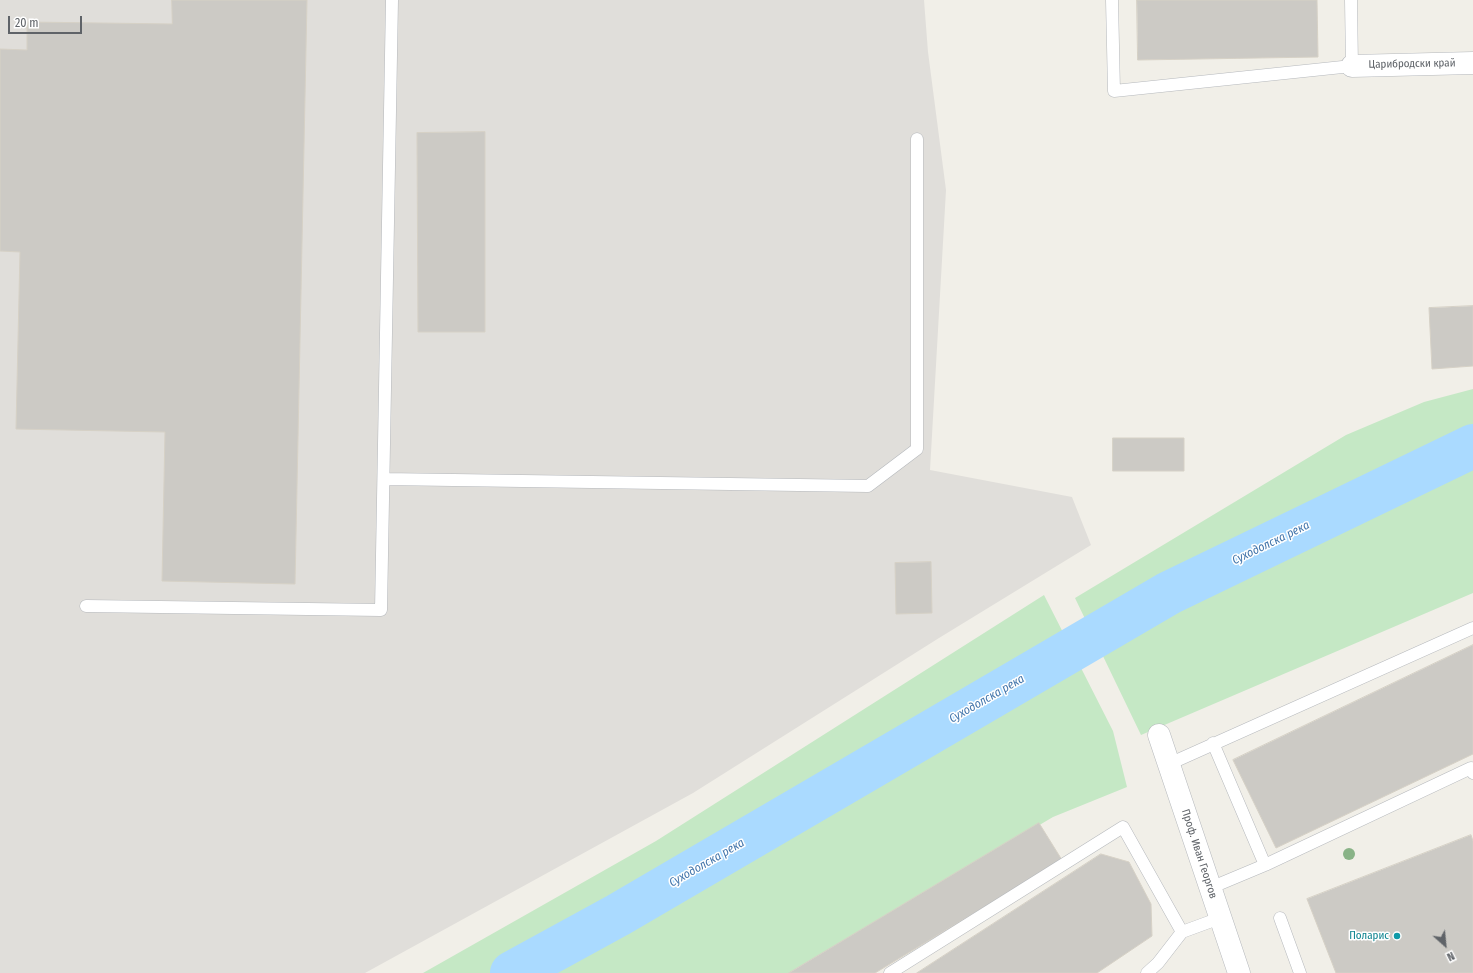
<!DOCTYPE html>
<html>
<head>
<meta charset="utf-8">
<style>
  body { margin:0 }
  #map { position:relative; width:1473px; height:973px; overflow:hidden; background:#f1efe8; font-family:"Fira Sans Condensed",sans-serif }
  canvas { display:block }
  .north { position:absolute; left:1425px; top:925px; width:40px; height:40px; -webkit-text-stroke:3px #fff; paint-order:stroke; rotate:153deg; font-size:11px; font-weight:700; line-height:16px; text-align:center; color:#5f6368 }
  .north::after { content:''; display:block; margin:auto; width:14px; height:18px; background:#5f6368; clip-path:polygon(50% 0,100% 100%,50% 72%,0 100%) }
  .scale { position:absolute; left:8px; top:16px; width:74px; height:18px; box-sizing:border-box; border:2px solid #5f6368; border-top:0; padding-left:5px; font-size:12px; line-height:14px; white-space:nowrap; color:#5f6368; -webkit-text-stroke:3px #fff; paint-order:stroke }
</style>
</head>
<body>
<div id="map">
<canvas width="1473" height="973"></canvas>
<div class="north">N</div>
<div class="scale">20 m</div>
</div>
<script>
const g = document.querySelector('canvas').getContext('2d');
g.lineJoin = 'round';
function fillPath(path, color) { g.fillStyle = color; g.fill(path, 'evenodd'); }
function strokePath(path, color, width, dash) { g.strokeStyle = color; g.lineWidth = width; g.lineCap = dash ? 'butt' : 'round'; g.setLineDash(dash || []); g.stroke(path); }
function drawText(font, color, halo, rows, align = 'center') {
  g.font = font + ' "Fira Sans Condensed",sans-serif'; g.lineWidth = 3; g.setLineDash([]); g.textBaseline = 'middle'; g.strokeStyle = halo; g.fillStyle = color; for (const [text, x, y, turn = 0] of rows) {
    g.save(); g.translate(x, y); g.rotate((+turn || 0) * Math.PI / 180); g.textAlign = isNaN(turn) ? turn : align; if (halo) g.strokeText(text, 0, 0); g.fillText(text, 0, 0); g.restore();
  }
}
fillPath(new Path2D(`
  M 0,0 L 924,0 L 928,52 L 946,190 L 930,470 L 1072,497 L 1091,545 L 939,638 L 693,793 L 365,973 L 0,973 Z`), '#e0deda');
fillPath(new Path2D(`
  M 1473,389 L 1473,593 L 1141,735 L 1075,598 L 1346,435 L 1424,402 Z
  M 1044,595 L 1113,731 L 1127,787 L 1053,817 L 789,973 L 423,973 L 656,841 Z`), '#c5e8c5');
strokePath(new Path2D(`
  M 512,973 L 618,915 L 1169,593 L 1473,446`), '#aadaff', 44);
const building = new Path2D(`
  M 172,0 L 307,0 L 295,584 L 162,581 L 165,432 L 16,429 L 20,252 L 0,251 L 0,49 L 27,50 L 27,22 L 172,24 Z
  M 1137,0 L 1317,0 L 1318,57 L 1138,60 Z
  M 485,132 L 485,332 L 418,332 L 417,133 Z
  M 1473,306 L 1473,366 L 1432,369 L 1429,308 Z
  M 1113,438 L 1184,438 L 1184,471 L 1113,471 Z
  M 931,562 L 932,613 L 896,614 L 895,563 Z
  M 1473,645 L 1473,754 L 1276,848 L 1233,760 Z
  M 1039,823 L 1062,860 L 875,973 L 789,973 Z
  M 1471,835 L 1473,841 L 1473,973 L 1336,973 L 1307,899 Z
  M 1101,854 L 1129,862 L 1151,904 L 1152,936 L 1097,973 L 917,973 Z`);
fillPath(building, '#cccac5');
strokePath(building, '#d6d1c6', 1);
const service = new Path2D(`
  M 1112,0 L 1114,91 L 1352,66 L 1351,0
  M 384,479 L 868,486 L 917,449 L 917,139
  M 86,606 L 381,610 L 392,0
  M 1213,743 L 1265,865
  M 1169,764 L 1473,628
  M 1210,888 L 1265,865 L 1471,768 L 1473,773
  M 1280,918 L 1300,973
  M 890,973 L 1123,827 L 1182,932 L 1220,918
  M 1147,973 L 1158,963 L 1182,932`);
const minor = new Path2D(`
  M 1352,66 L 1473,63
  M 1159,735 L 1239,973`);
strokePath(service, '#b5b8bc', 13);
strokePath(minor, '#b5b8bc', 23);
strokePath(service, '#fff', 12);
strokePath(minor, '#fff', 22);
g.fillStyle = '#89b387';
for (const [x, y] of [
  [1349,854]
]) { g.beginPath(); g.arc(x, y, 6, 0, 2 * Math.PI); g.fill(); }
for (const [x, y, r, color] of [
  [1397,936,4,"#0f9aa8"]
]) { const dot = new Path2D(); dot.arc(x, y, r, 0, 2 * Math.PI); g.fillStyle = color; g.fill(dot); strokePath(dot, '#fff', 1.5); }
drawText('11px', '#5f6368', '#fff', [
  ["Царибродски край",1412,64,-1],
  ["Проф. Иван Георгов",1199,854,72]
]);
drawText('11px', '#0d838f', '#fff', [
  ["Поларис",1389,936]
], 'right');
drawText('italic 12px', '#4174aa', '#fff', [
  ["Суходолска река",1271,543,-26],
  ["Суходолска река",987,699,-30],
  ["Суходолска река",707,863,-30]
]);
</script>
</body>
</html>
